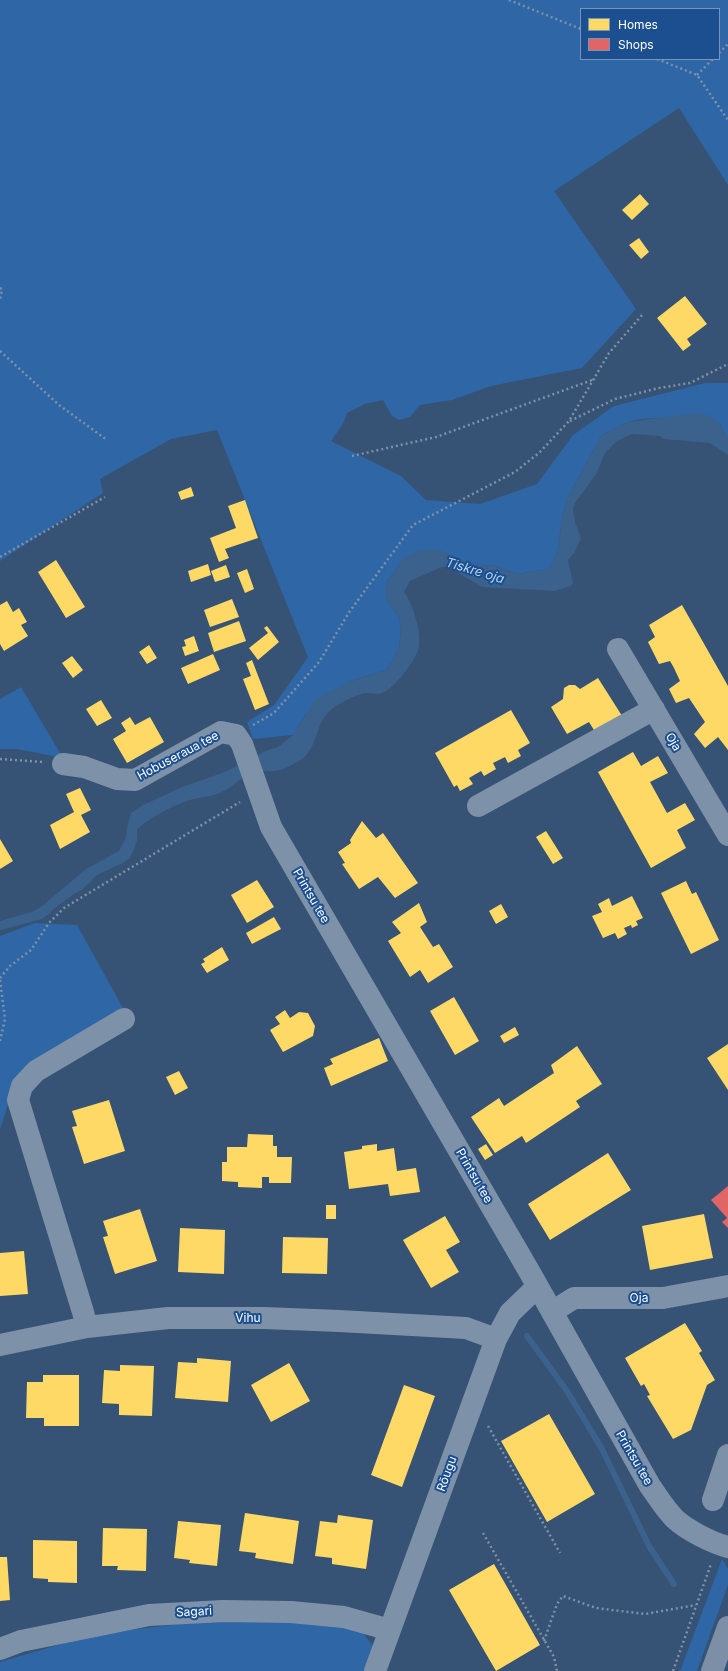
<!DOCTYPE html>
<html>
<head>
<meta charset="utf-8">
<style>
  body { margin:0 }
  #map { position:relative; width:728px; height:1671px; overflow:hidden; background:#365274; font-family:Inter,sans-serif }
  canvas { display:block }
  .legend { position:absolute; left:580px; top:8px; width:140px; height:52px; box-sizing:border-box; background:#1b4f8f; border:1px solid #7695bc; margin:0; padding:5px 7px; list-style:none; font-size:12px; color:#fff }
  .legend li { display:flex; align-items:center; gap:8px; height:20px }
  .legend b { width:20px; border:1px solid #7695bc }
</style>
</head>
<body>
<div id="map">
<canvas width="728" height="1671"></canvas>
<ul class="legend">
<li><b style="height:11px;background:#ffd966"></b>Homes</li>
<li><b style="height:11px;background:#e06666"></b>Shops</li>
</ul>
</div>
<script>
const g = document.querySelector('canvas').getContext('2d');
g.lineJoin = 'round';
function fillPath(path, color) { g.fillStyle = color; g.fill(path, 'evenodd'); }
function strokePath(path, color, width, dash) { g.strokeStyle = color; g.lineWidth = width; g.lineCap = dash ? 'butt' : 'round'; g.setLineDash(dash || []); g.stroke(path); }
function drawText(font, color, halo, rows, align = 'center') {
  g.font = font + ' Inter,sans-serif'; g.lineWidth = 4; g.setLineDash([]); g.textBaseline = 'middle'; g.strokeStyle = halo; g.fillStyle = color; for (const [text, x, y, turn = 0] of rows) {
    g.save(); g.translate(x, y); g.rotate((+turn || 0) * Math.PI / 180); g.textAlign = isNaN(turn) ? turn : align; if (halo) g.strokeText(text, 0, 0); g.fillText(text, 0, 0); g.restore();
  }
}
fillPath(new Path2D(`
  M 0,0 L 728,0 L 728,185 L 679,108 L 554,191 L 636,309 L 582,368 L 491,386 L 452,400 L 420,405 L 410,417 L 399,420 L 392,416 L 383,400 L 365,404 L 347,413 L 343,424 L 331,441 L 401,476 L 426,500 L 480,504 L 537,484 L 573,435 L 614,406 L 705,383 L 728,383 L 728,436 L 726,436 L 720,424 L 661,418 L 641,419 L 628,422 L 602,435 L 567,499 L 562,517 L 558,549 L 553,563 L 549,569 L 517,574 L 495,566 L 475,565 L 465,561 L 405,557 L 386,583 L 387,601 L 399,617 L 401,629 L 399,647 L 392,662 L 385,670 L 351,681 L 306,714 L 293,735 L 253,739 L 247,722 L 274,705 L 308,657 L 217,430 L 171,439 L 100,479 L 103,493 L 0,561 ZM 581,9 L 719,9 L 719,59 L 581,59 Z
  M 21,687 L 63,758 L 17,749 L 0,749 L 0,699 Z
  M 35,923 L 77,925 L 123,1008 L 16,1079 L 0,1130 L 0,936 Z
  M 722,1559 L 728,1569 L 728,1585 L 697,1671 L 680,1671 Z
  M 213,1620 L 309,1621 L 362,1631 L 374,1648 L 366,1671 L 0,1671 L 0,1662 L 95,1634 Z`), '#2f66a5');
fillPath(new Path2D(`
  M 699,413 C 716,416 719,422 726,436 L 728,436 L 728,455 L 710,443 L 663,439 L 660,436 L 632,434 L 617,441 L 605,453 L 597,473 L 575,503 L 573,509 L 575,522 L 581,538 L 575,552 L 568,560 L 573,583 L 571,586 L 555,591 L 482,587 L 448,567 L 442,567 L 410,581 L 404,592 C 413,603 423,636 418,650 C 415,661 394,689 382,693 C 377,695 372,693 367,693 C 358,693 340,703 332,709 C 314,722 319,750 299,761 C 292,765 282,771 274,771 C 268,772 261,770 256,771 C 244,774 233,787 222,792 C 211,797 201,797 190,800 C 171,806 152,817 137,829 L 137,840 L 134,849 L 130,858 L 123,863 L 97,875 L 83,889 L 74,894 L 51,911 L 38,917 L 0,925 L 0,921 L 32,912 L 42,906 L 86,869 L 119,851 L 126,837 L 127,827 L 131,813 L 143,805 L 182,787 L 222,773 L 252,759 L 263,752 L 278,747 L 293,735 L 316,699 L 351,681 L 385,670 L 392,662 L 399,647 L 401,629 L 399,617 L 387,601 L 386,583 L 405,557 L 422,550 L 439,550 L 475,565 L 495,566 L 517,574 L 549,569 L 553,563 L 558,549 L 562,517 L 567,499 L 602,435 L 628,422 Z`), '#3b618d');
fillPath(new Path2D(`
  M 640,194 L 649,204 L 632,220 L 622,210 Z
  M 639,238 L 649,252 L 641,259 L 629,245 Z
  M 685,296 L 707,324 L 687,339 L 691,345 L 683,351 L 657,318 Z
  M 191,487 L 194,496 L 181,500 L 178,492 Z
  M 245,500 L 258,538 L 225,549 L 229,558 L 219,562 L 210,538 L 236,528 L 228,506 Z
  M 56,560 L 85,607 L 66,618 L 38,572 Z
  M 208,564 L 211,575 L 191,582 L 188,571 Z
  M 226,565 L 230,577 L 215,582 L 211,571 Z
  M 247,569 L 254,589 L 245,593 L 237,573 Z
  M 232,599 L 239,617 L 210,627 L 204,610 Z
  M 7,601 L 13,612 L 19,608 L 27,622 L 21,625 L 28,636 L 4,651 L 0,644 L 0,605 Z
  M 682,605 L 728,686 L 728,750 L 718,737 L 705,748 L 694,734 L 705,722 L 689,698 L 676,703 L 669,689 L 680,681 L 674,668 L 670,661 L 659,664 L 648,642 L 655,637 L 649,625 Z
  M 239,621 L 246,641 L 214,652 L 208,633 Z
  M 267,626 L 279,642 L 258,660 L 249,648 L 268,633 L 264,628 Z
  M 194,636 L 199,651 L 185,656 L 182,647 L 186,646 L 184,640 Z
  M 149,645 L 157,658 L 147,664 L 139,652 Z
  M 213,654 L 220,670 L 188,684 L 181,668 Z
  M 72,656 L 83,670 L 73,678 L 62,663 Z
  M 252,660 L 269,704 L 255,710 L 243,679 L 251,676 L 246,663 Z
  M 598,678 L 624,719 L 597,735 L 589,722 L 567,734 L 551,707 L 563,699 L 564,688 L 569,685 L 575,685 L 580,689 Z
  M 101,700 L 112,718 L 97,726 L 86,709 Z
  M 511,710 L 530,743 L 518,750 L 521,756 L 508,763 L 505,757 L 493,763 L 496,769 L 484,776 L 481,771 L 469,778 L 473,784 L 460,791 L 457,785 L 454,787 L 435,753 Z
  M 130,717 L 135,725 L 150,717 L 164,742 L 127,763 L 113,739 L 126,731 L 121,723 Z
  M 633,752 L 641,766 L 658,756 L 668,773 L 650,782 L 667,813 L 685,803 L 695,820 L 677,830 L 686,848 L 651,868 L 598,772 Z
  M 80,788 L 91,810 L 81,815 L 90,832 L 60,849 L 50,825 L 74,812 L 66,794 Z
  M 362,821 L 376,838 L 383,833 L 418,883 L 395,898 L 378,877 L 359,889 L 342,864 L 345,863 L 338,852 L 351,843 L 350,840 Z
  M 546,831 L 563,858 L 553,864 L 536,837 Z
  M 0,839 L 13,861 L 0,869 Z
  M 257,880 L 274,907 L 247,923 L 231,895 Z
  M 686,881 L 692,894 L 696,892 L 719,940 L 691,954 L 661,893 Z
  M 632,896 L 643,918 L 636,921 L 638,925 L 632,928 L 631,925 L 624,928 L 627,934 L 618,939 L 615,933 L 603,938 L 592,916 L 602,912 L 598,904 L 609,898 L 612,906 Z
  M 419,903 L 427,922 L 420,927 L 433,947 L 439,944 L 453,967 L 428,983 L 420,970 L 410,977 L 388,941 L 401,933 L 392,922 Z
  M 501,904 L 508,917 L 496,924 L 489,911 Z
  M 274,917 L 281,929 L 252,944 L 246,933 Z
  M 222,947 L 229,960 L 207,973 L 201,964 L 205,962 L 203,959 Z
  M 454,997 L 479,1041 L 455,1055 L 430,1011 Z
  M 285,1010 L 290,1018 L 299,1012 L 308,1013 L 315,1026 L 313,1036 L 283,1052 L 270,1030 L 280,1024 L 275,1017 Z
  M 515,1027 L 519,1035 L 504,1043 L 500,1036 Z
  M 379,1038 L 388,1061 L 331,1086 L 324,1068 L 333,1064 L 330,1059 Z
  M 728,1044 L 728,1090 L 707,1058 Z
  M 577,1046 L 602,1084 L 576,1101 L 580,1107 L 526,1143 L 522,1136 L 495,1153 L 471,1117 L 499,1098 L 504,1106 L 554,1073 L 551,1065 Z
  M 179,1071 L 188,1088 L 175,1095 L 166,1077 Z
  M 109,1100 L 125,1151 L 84,1164 L 72,1127 L 77,1126 L 72,1111 Z
  M 248,1134 L 273,1135 L 273,1146 L 277,1146 L 277,1157 L 292,1157 L 291,1183 L 269,1183 L 269,1177 L 262,1177 L 262,1188 L 238,1187 L 238,1182 L 222,1181 L 222,1162 L 227,1162 L 227,1147 L 247,1147 Z
  M 377,1144 L 377,1151 L 394,1148 L 397,1171 L 416,1168 L 420,1192 L 390,1196 L 388,1184 L 349,1189 L 344,1152 L 362,1149 L 362,1146 Z
  M 486,1144 L 493,1155 L 485,1160 L 478,1149 Z
  M 608,1153 L 631,1190 L 550,1240 L 528,1204 Z
  M 326,1205 L 336,1205 L 336,1219 L 326,1219 Z
  M 140,1209 L 157,1261 L 115,1274 L 103,1237 L 108,1236 L 103,1221 Z
  M 704,1214 L 713,1258 L 650,1270 L 642,1226 Z
  M 445,1216 L 460,1242 L 446,1250 L 459,1272 L 431,1288 L 403,1240 Z
  M 180,1228 L 225,1230 L 224,1274 L 178,1272 Z
  M 283,1237 L 328,1238 L 327,1274 L 282,1273 Z
  M 24,1251 L 28,1294 L 0,1296 L 0,1253 Z
  M 685,1323 L 702,1351 L 699,1353 L 715,1380 L 707,1385 L 691,1430 L 673,1439 L 647,1396 L 650,1395 L 644,1384 L 641,1386 L 625,1358 Z
  M 197,1358 L 231,1361 L 228,1402 L 175,1398 L 178,1362 L 197,1363 Z
  M 289,1363 L 310,1401 L 271,1422 L 251,1385 Z
  M 120,1365 L 154,1366 L 152,1416 L 119,1415 L 119,1404 L 102,1403 L 104,1370 L 120,1371 Z
  M 43,1375 L 79,1375 L 79,1426 L 44,1426 L 44,1418 L 26,1418 L 27,1382 L 43,1382 Z
  M 404,1385 L 435,1396 L 402,1487 L 371,1475 Z
  M 549,1414 L 595,1494 L 547,1522 L 501,1441 Z
  M 245,1513 L 299,1521 L 293,1564 L 255,1558 L 256,1553 L 239,1551 Z
  M 338,1515 L 373,1520 L 366,1569 L 332,1564 L 332,1558 L 315,1556 L 320,1521 L 337,1523 Z
  M 178,1521 L 221,1525 L 217,1566 L 189,1563 L 190,1560 L 174,1558 Z
  M 103,1528 L 147,1529 L 146,1571 L 117,1570 L 118,1566 L 102,1566 Z
  M 33,1540 L 77,1541 L 77,1583 L 48,1582 L 48,1579 L 33,1578 Z
  M 0,1557 L 7,1557 L 10,1600 L 0,1601 Z
  M 494,1564 L 540,1645 L 496,1671 L 449,1590 Z`), '#ffd966');
fillPath(new Path2D(`
  M 728,1186 L 728,1228 L 722,1222 L 727,1218 L 711,1200 Z`), '#e06666');
strokePath(new Path2D(`
  M 0,927 L 41,916 L 48,911
  M 527,1336 L 567,1391 L 602,1449 L 649,1546 L 674,1584`), '#3b618d', 6);
strokePath(new Path2D(`
  M 509,0 L 581,29
  M 719,53 L 728,44
  M 657,59 L 697,75 L 728,120
  M 697,75 L 713,59
  M 0,288 L 2,289 L 0,300
  M 0,351 L 59,405 L 107,440
  M 570,421 L 615,399 L 659,388 L 690,383 L 728,364
  M 352,456 L 436,437 L 595,379
  M 0,557 L 105,497
  M 253,725 L 274,713 L 319,662 L 350,611 L 413,525 L 515,472 L 540,452 L 569,421 L 609,353 L 643,314
  M 0,759 L 43,762
  M 0,978 L 10,966 L 31,950 L 49,923 L 64,908 L 240,802
  M 0,980 L 5,1019 L 0,1041
  M 488,1426 L 560,1553
  M 483,1533 L 554,1657 L 557,1671
  M 544,1641 L 557,1604 L 563,1596 L 596,1608 L 645,1614 L 696,1605
  M 673,1671 L 711,1564`), '#7d92a8', 2.5, [2, 3]);
strokePath(new Path2D(`
  M 618,649 L 728,835
  M 63,764 L 84,767 L 117,779 L 135,780 L 221,732 L 236,735 L 242,744 L 271,827 L 529,1271 L 650,1486 C 658,1497 665,1509 675,1519 C 687,1530 712,1543 728,1547
  M 478,806 L 654,709
  M 552,1312 L 574,1298 L 663,1298 L 728,1286
  M 87,1327 L 83,1312 L 18,1100 L 22,1086 L 36,1071 L 124,1019
  M 0,1345 L 87,1327 L 168,1318 L 264,1318 L 339,1321 L 466,1328 L 496,1339
  M 713,1500 L 728,1455
  M 0,1649 L 21,1641 L 149,1615 L 223,1611 L 291,1612 L 344,1617 L 390,1630
  M 375,1671 L 496,1339 L 510,1313 L 537,1287`), '#7d92a8', 22);
strokePath(new Path2D(`
  M 712,1671 L 728,1627`), '#7d8ea7', 22);
drawText('12px', '#fff', '#1b4f8f', [
  ["Oja",673,742,60],
  ["Hobuseraua tee",178,756,-28],
  ["Printsu tee",311,896,60],
  ["Printsu tee",474,1176,60],
  ["Oja",639,1298],
  ["Vihu",248,1318],
  ["Printsu tee",634,1458,60],
  ["Rõugu",447,1474,-70],
  ["Sagari",194,1612,-3]
]);
drawText('italic 13px', '#b5d3f5', '#1b4f8f', [
  ["Tiskre oja",475,571,17]
]);
</script>
</body>
</html>
